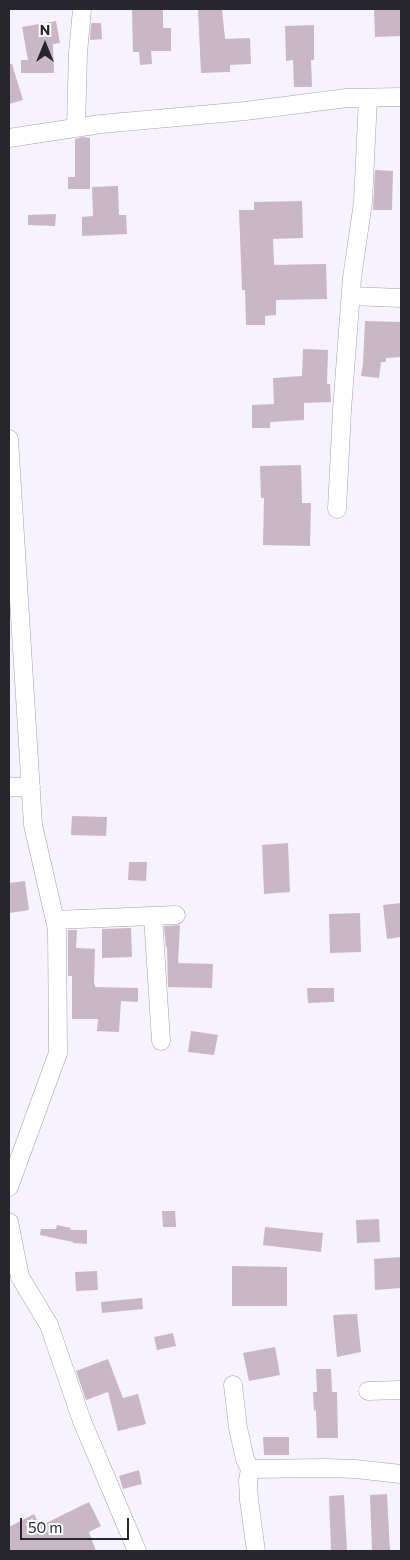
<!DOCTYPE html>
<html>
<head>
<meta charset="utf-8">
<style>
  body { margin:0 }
  #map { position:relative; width:410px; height:1560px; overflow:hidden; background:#f6f2ff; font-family:Commissioner,sans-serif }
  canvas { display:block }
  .frame { position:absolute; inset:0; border:10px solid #28262d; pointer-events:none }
  .north { position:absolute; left:20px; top:20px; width:50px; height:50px; -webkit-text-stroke:4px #fff; paint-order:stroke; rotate:0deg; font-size:14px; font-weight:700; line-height:20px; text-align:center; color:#28262d }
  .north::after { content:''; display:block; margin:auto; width:18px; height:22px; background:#28262d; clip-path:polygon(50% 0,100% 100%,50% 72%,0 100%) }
  .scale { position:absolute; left:20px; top:1518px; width:109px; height:22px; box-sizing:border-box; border:2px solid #28262d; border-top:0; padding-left:6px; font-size:15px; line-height:18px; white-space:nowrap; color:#28262d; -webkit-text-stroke:4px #fff; paint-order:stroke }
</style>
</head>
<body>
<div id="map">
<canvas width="410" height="1560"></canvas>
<div class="frame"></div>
<div class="north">N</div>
<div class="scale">50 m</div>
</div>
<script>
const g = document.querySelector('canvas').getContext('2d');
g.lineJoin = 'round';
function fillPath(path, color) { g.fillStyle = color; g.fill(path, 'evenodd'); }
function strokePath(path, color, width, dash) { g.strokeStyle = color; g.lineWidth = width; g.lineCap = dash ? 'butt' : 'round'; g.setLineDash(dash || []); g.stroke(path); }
fillPath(new Path2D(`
  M 132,9 L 163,9 L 163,28 L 171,28 L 171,51 L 151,51 L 152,64 L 140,65 L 139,52 L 133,52 Z
  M 198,9 L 222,9 L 225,39 L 250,38 L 251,64 L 230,65 L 230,72 L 201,73 Z
  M 374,9 L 401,9 L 401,36 L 375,37 Z
  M 56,21 L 60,43 L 53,44 L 54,73 L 21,73 L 21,60 L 28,60 L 22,27 Z
  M 91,23 L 101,23 L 102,39 L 90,40 Z
  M 314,25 L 314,60 L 311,60 L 312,87 L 294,87 L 293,60 L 286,61 L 285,26 Z
  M 9,64 L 12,64 L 23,100 L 9,104 Z
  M 83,137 L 90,138 L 90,189 L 68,189 L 68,177 L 75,177 L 75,139 Z
  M 375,170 L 393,171 L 392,210 L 373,210 Z
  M 118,186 L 119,215 L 126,215 L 127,234 L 82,236 L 82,217 L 93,216 L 92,187 Z
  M 302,201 L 303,238 L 273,239 L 274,265 L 326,264 L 327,299 L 276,300 L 276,315 L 265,316 L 265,325 L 246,325 L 245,290 L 242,290 L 239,210 L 254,210 L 254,202 Z
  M 56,214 L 55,226 L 28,225 L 28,215 Z
  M 365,321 L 401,322 L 401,357 L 386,358 L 386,362 L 381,362 L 379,378 L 361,376 L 363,364 Z
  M 303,349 L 328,350 L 327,384 L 330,384 L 331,402 L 304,403 L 304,420 L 270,422 L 270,428 L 252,428 L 252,405 L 274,404 L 273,378 L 302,376 Z
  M 301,465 L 302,503 L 311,503 L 310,546 L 263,545 L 264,498 L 261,498 L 260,466 Z
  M 72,816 L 107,817 L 106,836 L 71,835 Z
  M 288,843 L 290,892 L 264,894 L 262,845 Z
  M 129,862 L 147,862 L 146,881 L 128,880 Z
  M 25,881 L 29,910 L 9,913 L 9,883 Z
  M 401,903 L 401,937 L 387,939 L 383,905 Z
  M 360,913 L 361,952 L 330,953 L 329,914 Z
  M 180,925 L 178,963 L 213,964 L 212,988 L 168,987 L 167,947 L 166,947 L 164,926 Z
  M 131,928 L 132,957 L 102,958 L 102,929 Z
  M 68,930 L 77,930 L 76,948 L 95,949 L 94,985 L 95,984 L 95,987 L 138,988 L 138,1002 L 121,1001 L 119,1032 L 97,1031 L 98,1019 L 72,1019 L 72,976 L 68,976 Z
  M 307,988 L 334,988 L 334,1002 L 308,1003 Z
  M 191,1031 L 218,1035 L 214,1055 L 188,1052 Z
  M 162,1211 L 175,1211 L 176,1227 L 163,1227 Z
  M 379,1219 L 380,1242 L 357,1243 L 356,1220 Z
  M 57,1225 L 71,1228 L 70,1230 L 87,1230 L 87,1244 L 73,1243 L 73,1242 L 40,1235 L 41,1229 L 56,1229 Z
  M 265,1227 L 323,1233 L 321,1252 L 263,1245 Z
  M 401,1257 L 401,1288 L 375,1290 L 374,1259 Z
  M 232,1266 L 287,1267 L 287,1306 L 232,1306 Z
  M 97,1271 L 98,1290 L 76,1291 L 75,1272 Z
  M 142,1298 L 143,1309 L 102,1313 L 101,1302 Z
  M 357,1314 L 361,1352 L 337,1357 L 333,1315 Z
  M 173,1333 L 176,1346 L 157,1350 L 154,1337 Z
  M 275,1347 L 280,1375 L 249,1381 L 243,1353 Z
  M 108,1359 L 123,1398 L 138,1394 L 146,1424 L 118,1431 L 108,1392 L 86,1400 L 76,1371 Z
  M 316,1369 L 331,1369 L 332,1392 L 337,1392 L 338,1438 L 317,1438 L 316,1410 L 314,1411 L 313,1392 L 317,1392 Z
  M 263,1437 L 289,1437 L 289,1455 L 264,1455 Z
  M 139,1470 L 142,1484 L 123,1489 L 119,1476 Z
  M 387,1494 L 390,1551 L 372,1551 L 370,1495 Z
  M 344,1495 L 347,1551 L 331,1551 L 329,1496 Z
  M 89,1502 L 101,1526 L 89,1532 L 96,1551 L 9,1551 L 9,1527 L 34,1514 L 40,1526 Z`), '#c9b7c5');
const minor = new Path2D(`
  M 76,127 L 78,53 L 82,9
  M 9,138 L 101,124 L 245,111 L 347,98 L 401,97
  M 351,296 L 401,298
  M 9,439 L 33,825 L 57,929 L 58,1053 L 9,1187
  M 337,509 L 342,410 L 352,278 L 363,202 L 368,98
  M 9,787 L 31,787
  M 153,916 L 161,1041
  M 55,920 L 176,915
  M 9,1222 L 20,1277 L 49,1325 L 82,1421 L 137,1551
  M 233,1385 L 238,1428 L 245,1459 L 250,1469 L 248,1481 L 249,1500 L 256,1551
  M 368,1391 L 401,1390
  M 250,1469 L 325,1468 L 355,1469 L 401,1474`);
strokePath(minor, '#a49eb2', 19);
strokePath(minor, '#fff', 18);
</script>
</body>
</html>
